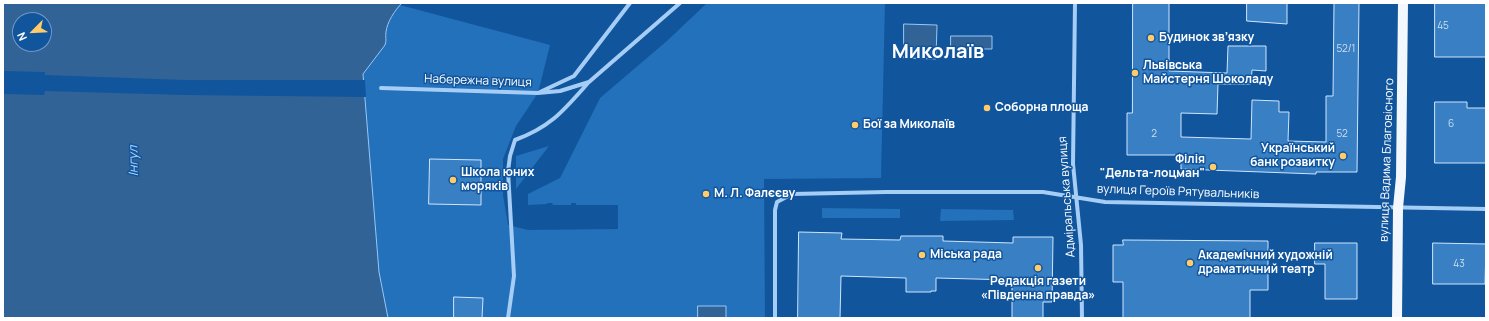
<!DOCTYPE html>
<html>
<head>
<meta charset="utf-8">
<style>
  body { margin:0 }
  #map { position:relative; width:1489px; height:321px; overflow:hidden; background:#11559d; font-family:Manrope,sans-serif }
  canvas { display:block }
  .frame { position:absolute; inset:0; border:4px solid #fff; pointer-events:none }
  .north { position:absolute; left:12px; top:12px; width:40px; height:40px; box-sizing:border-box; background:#11559d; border:1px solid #7099c4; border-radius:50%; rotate:246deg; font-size:11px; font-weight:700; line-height:16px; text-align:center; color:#fff }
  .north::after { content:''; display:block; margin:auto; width:14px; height:18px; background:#ffcc69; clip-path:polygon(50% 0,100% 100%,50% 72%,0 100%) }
</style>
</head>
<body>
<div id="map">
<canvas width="1489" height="321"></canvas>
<div class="frame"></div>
<div class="north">N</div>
</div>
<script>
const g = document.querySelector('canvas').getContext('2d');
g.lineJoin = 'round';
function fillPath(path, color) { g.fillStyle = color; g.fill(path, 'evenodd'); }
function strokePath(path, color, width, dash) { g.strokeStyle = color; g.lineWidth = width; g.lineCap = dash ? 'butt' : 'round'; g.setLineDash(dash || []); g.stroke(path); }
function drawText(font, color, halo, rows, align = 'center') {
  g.font = font + ' Manrope,sans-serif'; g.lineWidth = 3; g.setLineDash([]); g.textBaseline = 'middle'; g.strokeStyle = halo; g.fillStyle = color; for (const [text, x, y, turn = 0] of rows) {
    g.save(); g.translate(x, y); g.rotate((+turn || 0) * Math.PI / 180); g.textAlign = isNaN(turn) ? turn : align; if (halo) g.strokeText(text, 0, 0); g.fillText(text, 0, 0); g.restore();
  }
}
fillPath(new Path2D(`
  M 707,3 L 885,3 L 881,178 L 764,179 L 765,318 L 388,318 L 379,272 L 363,74 L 385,45 C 387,40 385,37 386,32 C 387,21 394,13 400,5 L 550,45 L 538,93 L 516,126 L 503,159 L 503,195 L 508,225 L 528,230 L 618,229 L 618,205 L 576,205 L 576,203 L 571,203 L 571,205 L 553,205 L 552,203 L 547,203 L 547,204 L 528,205 L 528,194 L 560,178 L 600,98 L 668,40 Z
  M 549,146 L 516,189 L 516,156 Z
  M 822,208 L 900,209 L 900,218 L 822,218 Z
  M 941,209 L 1013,210 L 1014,220 L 940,221 Z`), '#2370bb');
const water = new Path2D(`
  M 3,3 L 402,3 C 395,10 387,22 386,32 C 385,37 387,40 385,45 L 363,74 L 379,272 L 388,318 L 3,318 ZM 20,20 L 44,20 L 44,44 L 20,44 Z
  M 904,24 L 937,25 L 936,59 L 904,58 Z
  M 951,36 L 992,36 L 992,49 L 951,49 Z
  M 698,306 L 726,306 L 726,318 L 698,318 Z`);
fillPath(water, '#326397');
strokePath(water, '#97c9f8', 1);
fillPath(new Path2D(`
  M 3,71 L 45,72 L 45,75 L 184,80 L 365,80 L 366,97 L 184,95 L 45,91 L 44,95 L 3,94 Z`), '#11559d');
const building = new Path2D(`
  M 1133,3 L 1169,3 L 1169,71 L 1227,73 L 1228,46 L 1266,46 L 1266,71 L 1252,70 L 1251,84 L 1218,84 L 1217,114 L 1181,113 L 1181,137 L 1251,139 L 1252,100 L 1279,101 L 1279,112 L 1289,112 L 1288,141 L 1326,142 L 1326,96 L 1333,96 L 1334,3 L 1359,3 L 1357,172 L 1316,172 L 1316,174 L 1181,169 L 1181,155 L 1127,155 L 1127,113 L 1132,113 Z
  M 1247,3 L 1287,3 L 1287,24 L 1247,21 Z
  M 1435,3 L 1486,3 L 1486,57 L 1435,57 Z
  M 1435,102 L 1467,102 L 1467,108 L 1486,108 L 1486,163 L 1435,163 Z
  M 430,159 L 481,160 L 481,205 L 429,204 Z
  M 799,232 L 842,233 L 841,239 L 900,240 L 901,236 L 943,236 L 943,241 L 1013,243 L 1013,237 L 1053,237 L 1052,302 L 1043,302 L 1043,318 L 1012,318 L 1012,280 L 936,278 L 936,291 L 931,291 L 931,292 L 906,292 L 906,278 L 841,276 L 840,318 L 798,318 Z
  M 1123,240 L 1268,241 L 1268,290 L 1250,290 L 1250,318 L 1123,318 L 1123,282 L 1113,282 L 1113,245 L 1123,245 Z
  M 1315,243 L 1357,243 L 1357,299 L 1325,299 L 1325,264 L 1315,264 Z
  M 1433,243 L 1486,244 L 1485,284 L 1433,284 Z
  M 454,297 L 483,298 L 482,318 L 454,318 Z`);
fillPath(building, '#397fc4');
strokePath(building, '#cee6fe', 1);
strokePath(new Path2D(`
  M 1075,3 L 1073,164 L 1081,245 L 1082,318
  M 381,88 L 538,93 L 560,91 L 589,82 L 680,3
  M 540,92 L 574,76 L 630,3
  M 508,318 L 514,276 L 508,171 L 510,156 L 515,140 C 551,127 564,110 588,83
  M 775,318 L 775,210 L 777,202 L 792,194 L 886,192 L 1043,192 L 1105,202 L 1486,209`), '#a5cdf5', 4);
strokePath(new Path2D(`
  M 1397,318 L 1398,208 L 1401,177 L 1403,3`), '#f3f8ff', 10);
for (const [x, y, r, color] of [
  [1151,38,4,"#ffcc69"],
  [1135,73,4,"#ffcc69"],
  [987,108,4,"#ffcc69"],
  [855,125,4,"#ffcc69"],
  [1343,156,4,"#ffcc69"],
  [1213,167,4,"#ffcc69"],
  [453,180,4,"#ffcc69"],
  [706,194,4,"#ffcc69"],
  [922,255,4,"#ffcc69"],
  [1190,263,4,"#ffcc69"],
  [1038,268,4,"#ffcc69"]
]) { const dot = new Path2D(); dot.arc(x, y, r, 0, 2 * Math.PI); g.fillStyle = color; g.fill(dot); strokePath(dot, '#11559d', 1.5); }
drawText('10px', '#cedff0', null, [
  ["45",1443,26],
  ["52/1",1346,49],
  ["6",1451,124],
  ["2",1154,134],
  ["52",1342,134],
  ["43",1459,264]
]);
drawText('bold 12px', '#fff', '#11559d', [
  ["Будинок зв’язку",1159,38],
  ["Львівська",1143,66],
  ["Майстерня Шоколаду",1143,80],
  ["Соборна площа",995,108],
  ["Бої за Миколаїв",863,125],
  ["Український",1335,149,"right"],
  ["банк розвитку",1335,163,"right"],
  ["Філія",1205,160,"right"],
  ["\"Дельта-лоцман\"",1205,174,"right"],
  ["Школа юних",461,173],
  ["моряків",461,187],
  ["М. Л. Фалєєву",714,194],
  ["Міська рада",930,255],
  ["Академічний художній",1198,256],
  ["драматичний театр",1198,270],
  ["Редакція газети",1038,282,"center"],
  ["«Південна правда»",1038,296,"center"]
], 'left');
drawText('12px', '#fff', '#11559d', [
  ["Набережна вулиця",478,81,2],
  ["вулиця Вадима Благовісного",1387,160,-88],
  ["вулиця Героїв Рятувальників",1178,192,2],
  ["Адміральська вулиця",1067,197,-94]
]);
drawText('italic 13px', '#b2d7fb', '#11559d', [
  ["Інгул",134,161,-91]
]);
drawText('bold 20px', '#fff', '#11559d', [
  ["Миколаїв",938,52]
]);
</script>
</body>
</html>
